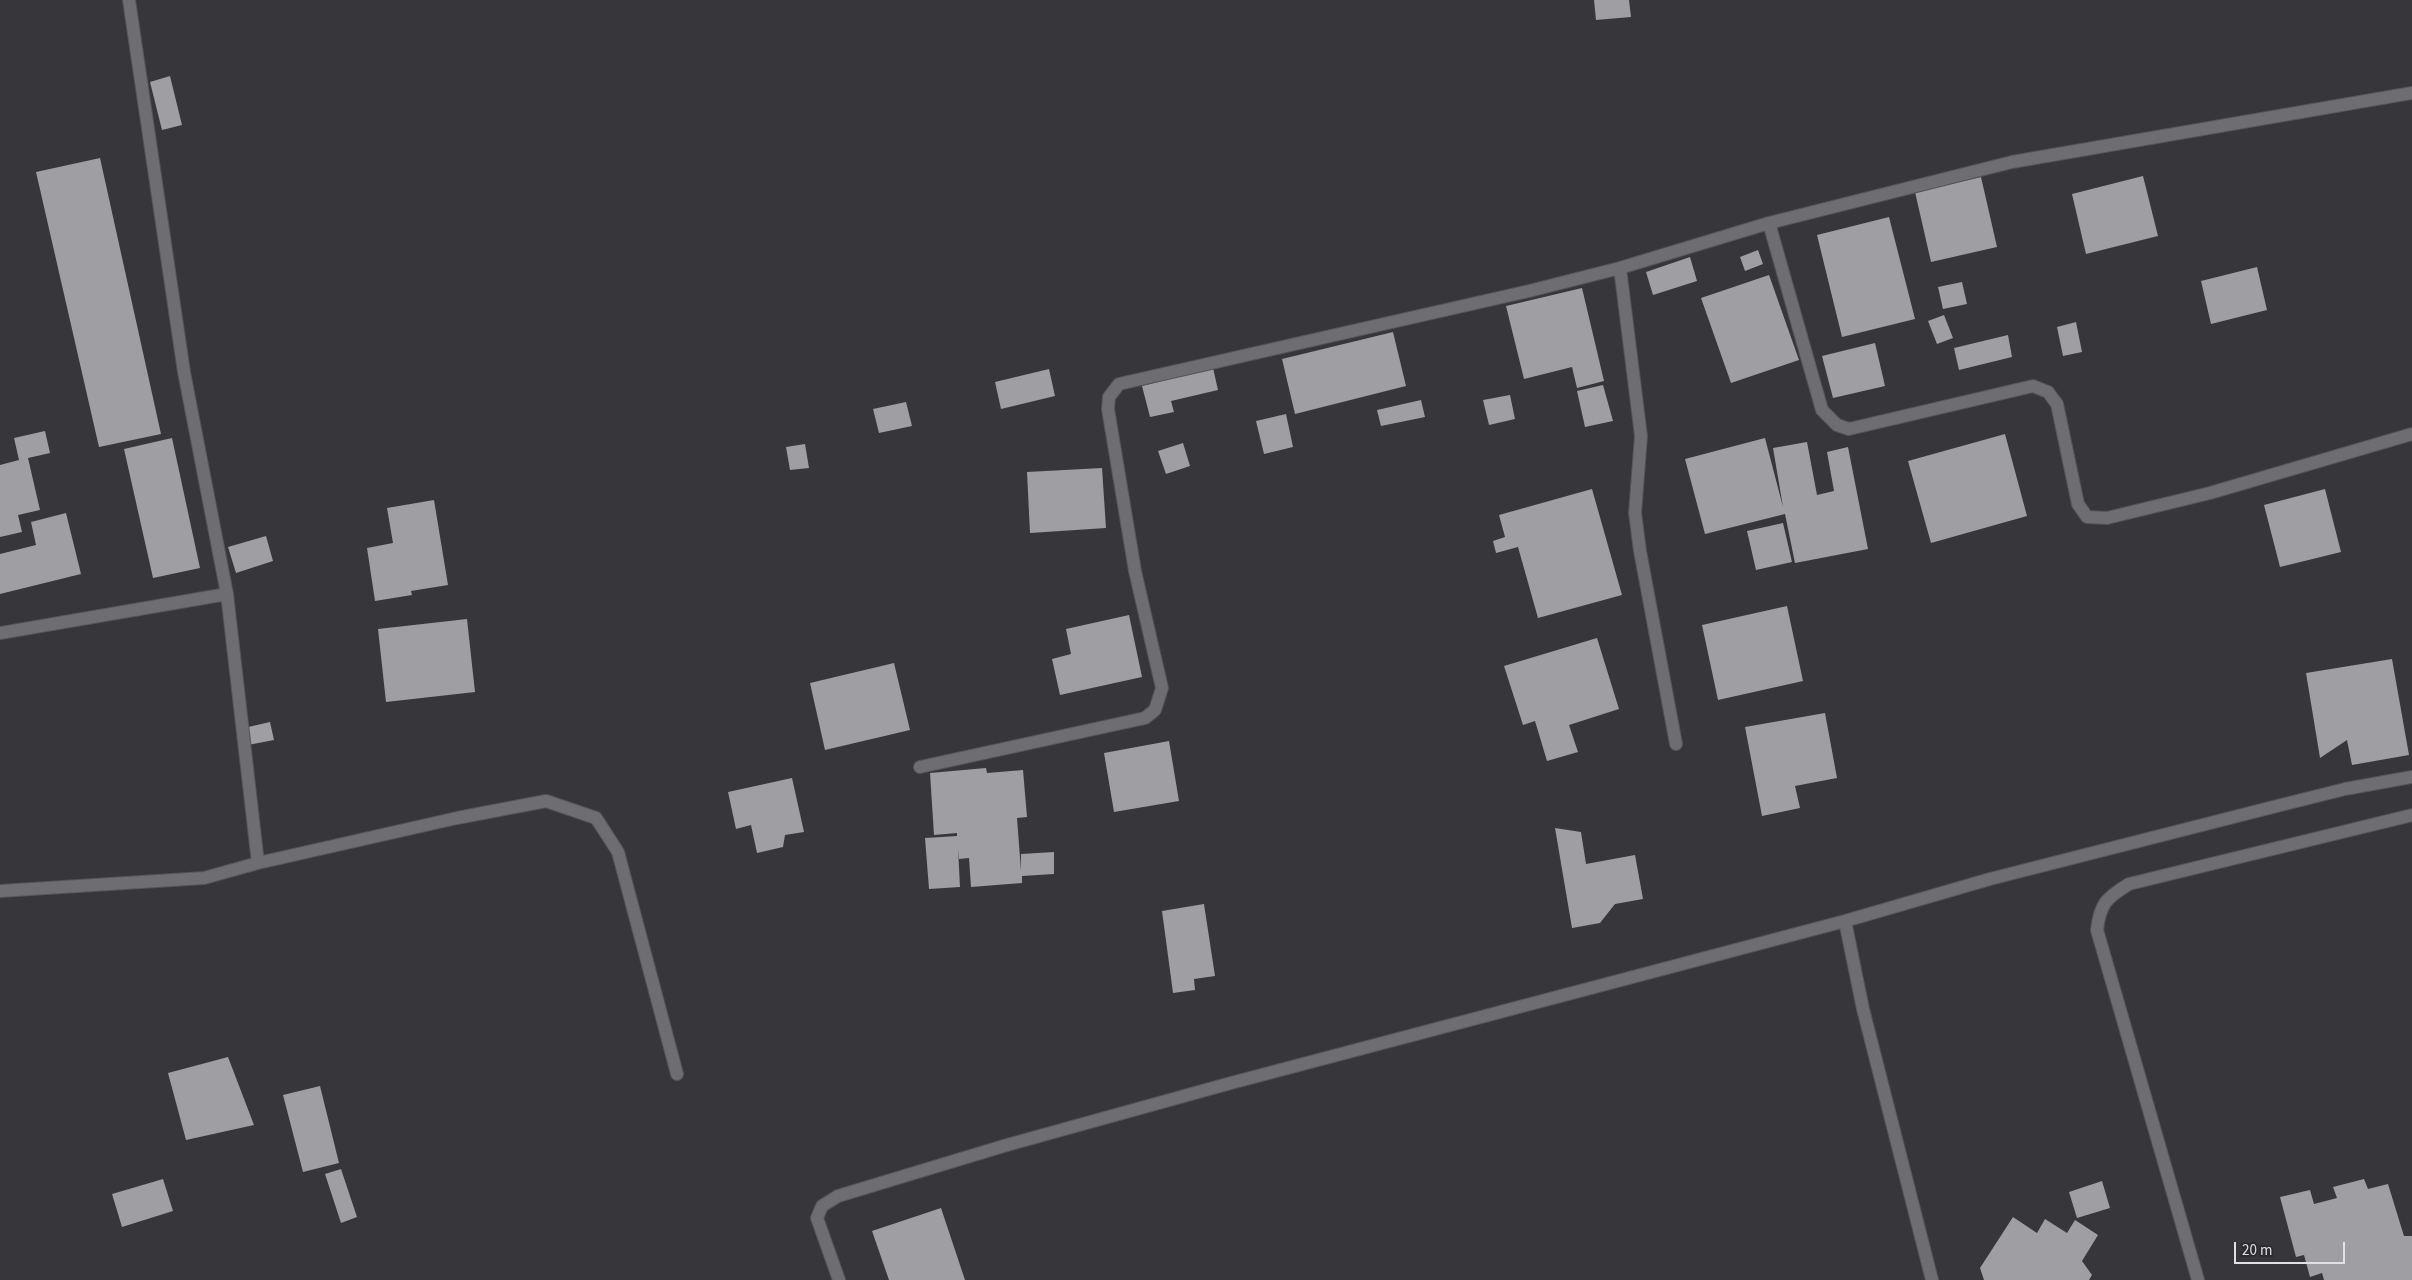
<!DOCTYPE html>
<html>
<head>
<meta charset="utf-8">
<style>
  body { margin:0 }
  #map { position:relative; width:2412px; height:1280px; overflow:hidden; background:#37363a; font-family:"Source Sans 3",sans-serif }
  canvas { display:block }
  .scale { position:absolute; left:2234px; top:1242px; width:111px; height:22px; box-sizing:border-box; border:2px solid #e1e0e3; border-top:0; padding-left:6px; font-size:15px; line-height:18px; white-space:nowrap; color:#e1e0e3; -webkit-text-stroke:4px #2c2c30; paint-order:stroke }
</style>
</head>
<body>
<div id="map">
<canvas width="2412" height="1280"></canvas>
<div class="scale">20 m</div>
</div>
<script>
const g = document.querySelector('canvas').getContext('2d');
g.lineJoin = 'round';
function fillPath(path, color) { g.fillStyle = color; g.fill(path, 'evenodd'); }
function strokePath(path, color, width, dash) { g.strokeStyle = color; g.lineWidth = width; g.lineCap = dash ? 'butt' : 'round'; g.setLineDash(dash || []); g.stroke(path); }
fillPath(new Path2D(`
  M 1594,0 L 1629,0 L 1631,17 L 1596,20 Z
  M 170,76 L 182,125 L 162,130 L 150,82 Z
  M 100,158 L 161,434 L 99,447 L 36,172 Z
  M 2143,176 L 2158,236 L 2086,254 L 2072,194 Z
  M 1981,177 L 1997,247 L 1931,262 L 1915,192 Z
  M 1889,217 L 1915,319 L 1842,337 L 1817,235 Z
  M 1758,250 L 1763,264 L 1745,271 L 1740,257 Z
  M 1690,257 L 1697,281 L 1653,295 L 1646,272 Z
  M 2257,267 L 2267,310 L 2211,324 L 2201,281 Z
  M 1769,275 L 1799,360 L 1731,383 L 1701,298 Z
  M 1962,282 L 1967,304 L 1943,309 L 1938,287 Z
  M 1582,288 L 1604,381 L 1577,388 L 1572,367 L 1524,379 L 1506,306 Z
  M 1944,315 L 1953,338 L 1937,344 L 1928,321 Z
  M 2076,322 L 2082,352 L 2063,356 L 2057,327 Z
  M 1393,332 L 1406,386 L 1295,414 L 1282,359 Z
  M 2008,335 L 2012,357 L 1959,370 L 1954,348 Z
  M 1875,343 L 1885,386 L 1833,398 L 1822,356 Z
  M 1213,368 L 1218,390 L 1171,401 L 1174,412 L 1150,417 L 1142,386 Z
  M 1049,369 L 1055,396 L 1001,409 L 995,382 Z
  M 1603,385 L 1613,421 L 1585,427 L 1577,391 Z
  M 1510,395 L 1515,419 L 1489,425 L 1483,400 Z
  M 1421,400 L 1425,417 L 1381,426 L 1377,410 Z
  M 906,402 L 912,426 L 879,433 L 873,409 Z
  M 1286,414 L 1293,447 L 1264,454 L 1256,421 Z
  M 45,431 L 50,453 L 28,458 L 40,510 L 18,515 L 22,532 L 0,537 L 0,465 L 19,460 L 14,438 Z
  M 2005,434 L 2027,516 L 1931,543 L 1908,461 Z
  M 172,438 L 200,568 L 153,578 L 124,449 Z
  M 1765,438 L 1783,507 L 1773,448 L 1807,442 L 1817,495 L 1834,491 L 1827,452 L 1848,447 L 1868,549 L 1795,563 L 1785,514 L 1705,534 L 1685,459 Z
  M 1183,443 L 1190,466 L 1166,474 L 1158,451 Z
  M 805,444 L 809,468 L 790,470 L 786,447 Z
  M 1102,468 L 1106,528 L 1030,533 L 1027,472 Z
  M 1592,489 L 1622,595 L 1538,618 L 1518,547 L 1496,553 L 1493,541 L 1505,537 L 1499,515 Z
  M 2325,489 L 2341,552 L 2280,567 L 2264,505 Z
  M 434,500 L 448,585 L 411,591 L 412,595 L 375,601 L 367,548 L 393,543 L 387,508 Z
  M 66,513 L 81,574 L 0,594 L 0,554 L 36,545 L 31,522 Z
  M 1783,523 L 1792,562 L 1756,570 L 1747,531 Z
  M 266,536 L 273,561 L 236,573 L 228,547 Z
  M 1787,606 L 1803,681 L 1718,700 L 1702,625 Z
  M 1129,615 L 1142,677 L 1060,695 L 1052,659 L 1071,654 L 1066,629 Z
  M 467,619 L 475,692 L 386,702 L 378,629 Z
  M 1597,638 L 1619,709 L 1569,725 L 1578,752 L 1547,761 L 1535,721 L 1523,725 L 1504,666 Z
  M 2392,659 L 2409,755 L 2352,765 L 2347,740 L 2320,758 L 2306,673 Z
  M 894,663 L 910,730 L 825,750 L 810,683 Z
  M 1825,713 L 1837,778 L 1795,786 L 1800,808 L 1762,816 L 1745,727 Z
  M 270,722 L 274,740 L 248,745 L 244,728 Z
  M 1169,741 L 1179,801 L 1114,812 L 1104,753 Z
  M 986,768 L 987,773 L 1023,770 L 1027,817 L 1017,818 L 1021,871 L 1021,854 L 1054,852 L 1054,874 L 1022,876 L 1022,883 L 971,887 L 969,858 L 959,859 L 958,848 L 960,887 L 929,889 L 925,838 L 957,836 L 957,833 L 934,835 L 930,773 Z
  M 792,778 L 804,832 L 785,835 L 783,847 L 757,853 L 751,825 L 736,829 L 728,792 Z
  M 1555,828 L 1581,832 L 1586,864 L 1635,855 L 1643,899 L 1615,904 L 1600,923 L 1572,928 Z
  M 1204,904 L 1215,976 L 1194,979 L 1195,990 L 1173,993 L 1162,911 Z
  M 228,1057 L 254,1125 L 186,1140 L 168,1073 Z
  M 320,1086 L 339,1163 L 303,1172 L 283,1095 Z
  M 341,1169 L 357,1217 L 341,1223 L 325,1174 Z
  M 163,1179 L 173,1211 L 122,1227 L 112,1194 Z
  M 2364,1179 L 2368,1189 L 2388,1184 L 2404,1236 L 2412,1236 L 2412,1280 L 2324,1280 L 2322,1273 L 2310,1277 L 2304,1255 L 2296,1257 L 2280,1197 L 2310,1190 L 2314,1204 L 2337,1198 L 2333,1187 Z
  M 2102,1181 L 2110,1208 L 2077,1218 L 2069,1192 Z
  M 941,1208 L 965,1280 L 889,1280 L 872,1231 Z
  M 2013,1217 L 2037,1233 L 2045,1219 L 2067,1233 L 2075,1220 L 2098,1235 L 2082,1261 L 2092,1275 L 2089,1280 L 1984,1280 L 1980,1268 Z`), '#9e9ea3');
const minor = new Path2D(`
  M 1769,223 L 1822,410 L 1837,425 L 1849,429 L 2033,386 L 2048,392 L 2057,404 L 2078,504 L 2087,517 L 2107,518 L 2210,493 L 2412,434
  M 1620,268 L 1641,436 L 1635,513 L 1640,551 L 1676,744
  M 0,633 L 227,594 L 184,372 L 129,0
  M 920,767 L 1145,718 L 1155,710 L 1162,688 L 1135,571 L 1108,409 L 1109,397 L 1119,384 L 1529,291 L 1620,268 L 1769,223 L 2012,162 L 2412,93
  M 258,863 L 457,818 L 546,801 L 596,818 L 618,852 L 677,1074
  M 0,891 L 204,878 L 258,863 L 227,594
  M 1845,921 L 1863,1009 L 1932,1280
  M 839,1280 L 817,1218 L 822,1206 L 838,1196 L 1007,1145 L 1231,1083 L 1845,921 L 1990,879 L 2277,806 L 2345,789 L 2412,777
  M 2198,1280 L 2097,930 C 2100,904 2106,898 2129,884 L 2412,815`);
strokePath(minor, '#555457', 14);
strokePath(minor, '#6e6d72', 12);
</script>
</body>
</html>
